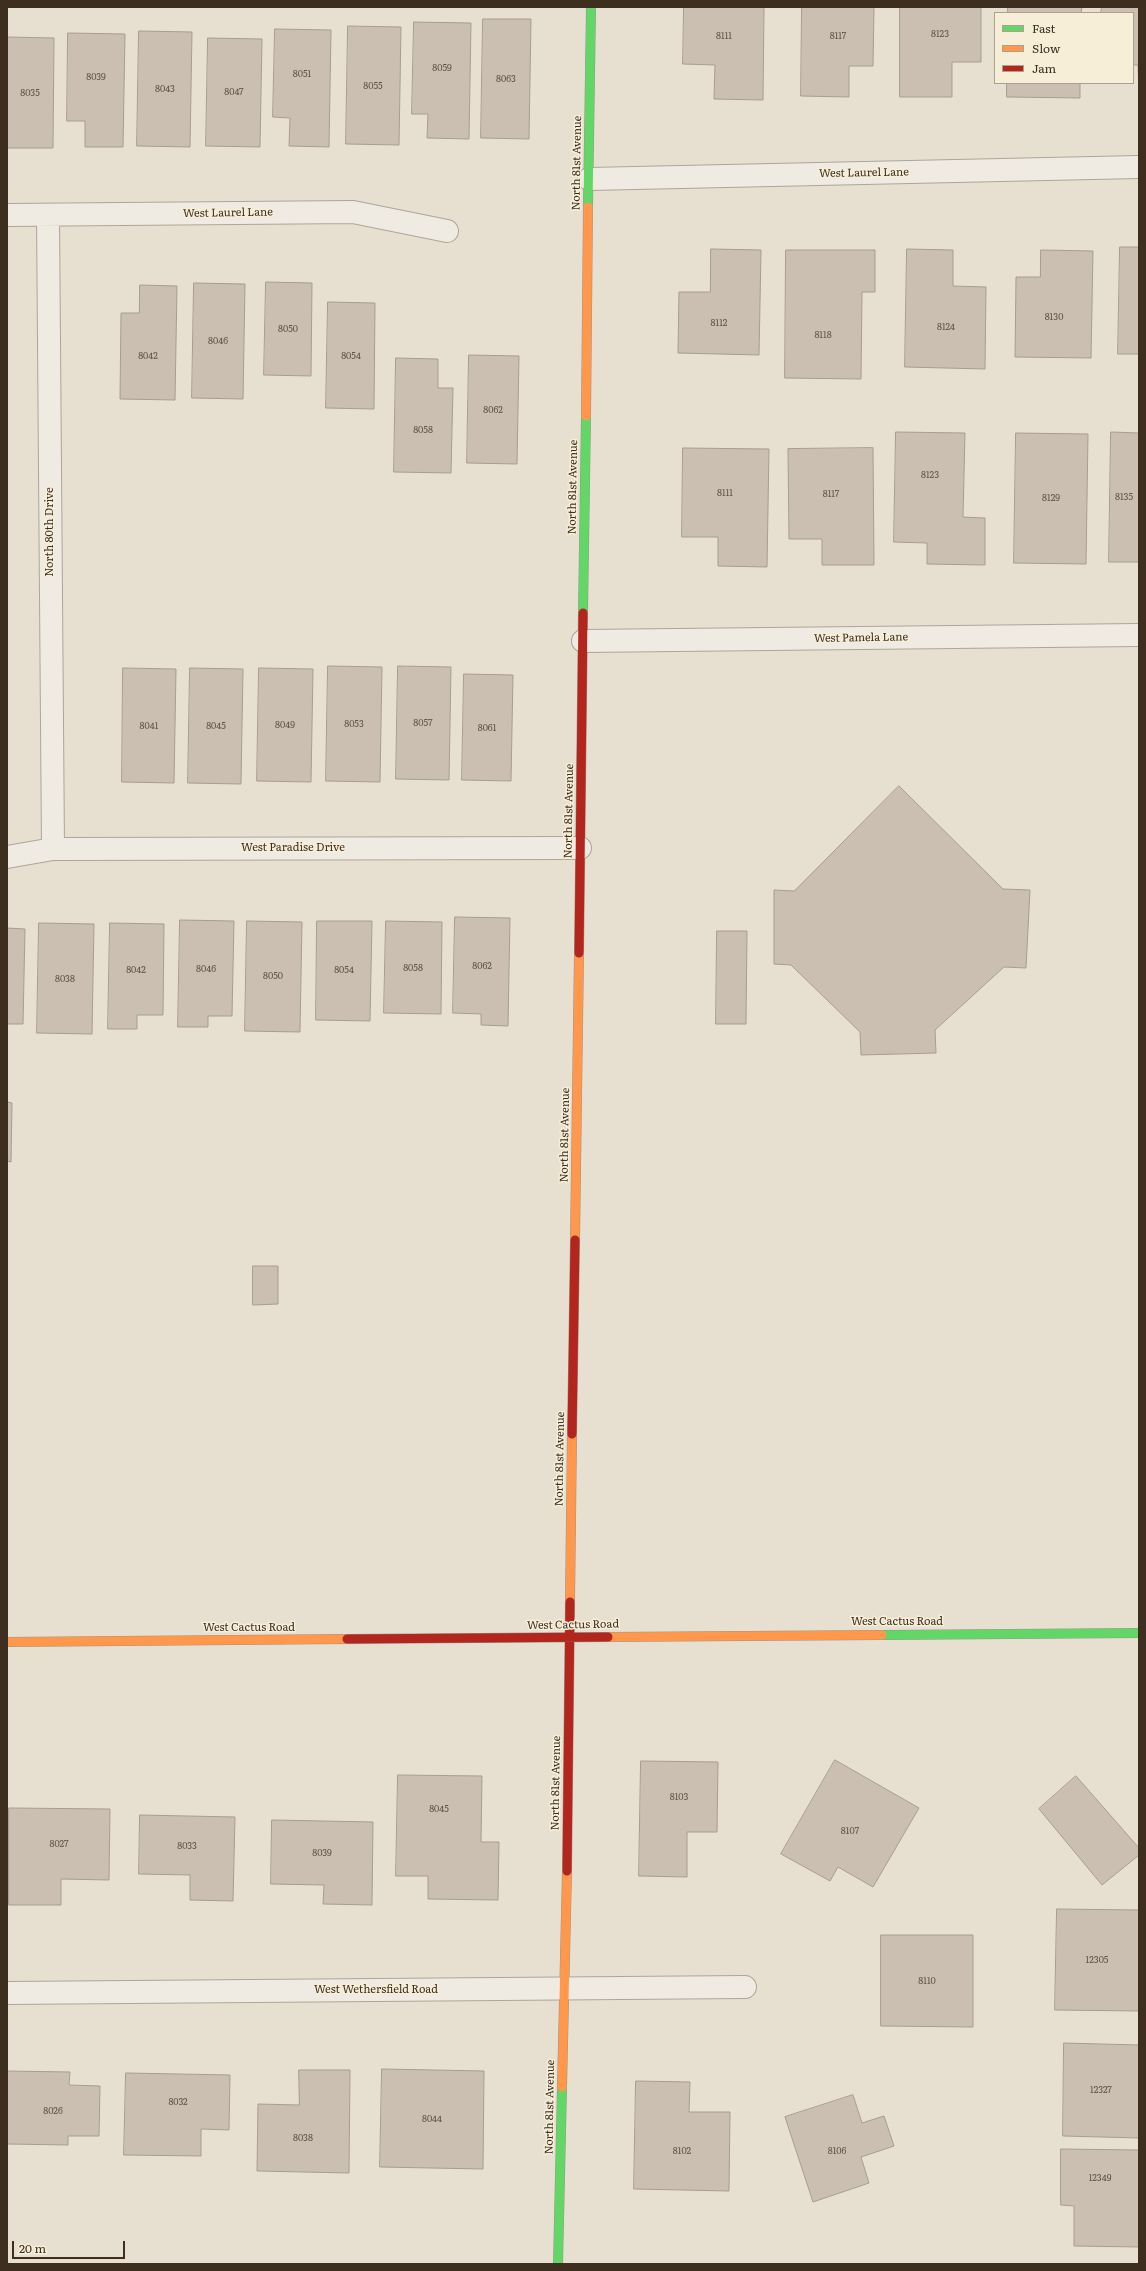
<!DOCTYPE html>
<html>
<head>
<meta charset="utf-8">
<style>
  body { margin:0 }
  #map { position:relative; width:1146px; height:2271px; overflow:hidden; background:#e7e0d1; font-family:Literata,serif }
  canvas { display:block }
  .frame { position:absolute; inset:0; border:8px solid #3d2e20; pointer-events:none }
  .legend { position:absolute; left:994px; top:12px; width:140px; height:72px; box-sizing:border-box; background:#f7eed8; border:1px solid #ada18e; margin:0; padding:5px 7px; list-style:none; font-size:12px; color:#3d2e20 }
  .legend li { display:flex; align-items:center; gap:8px; height:20px }
  .legend b { width:20px; border:1px solid #ada18e }
  .scale { position:absolute; left:12px; top:2241px; width:113px; height:18px; box-sizing:border-box; border:2px solid #3d2e20; border-top:0; padding-left:5px; font-size:12px; line-height:14px; white-space:nowrap; color:#3d2e20; -webkit-text-stroke:3px #f7eed8; paint-order:stroke }
</style>
</head>
<body>
<div id="map">
<canvas width="1146" height="2271"></canvas>
<div class="frame"></div>
<ul class="legend">
<li><b style="height:5px;background:#63d668"></b>Fast</li>
<li><b style="height:5px;background:#ff974d"></b>Slow</li>
<li><b style="height:5px;background:#b3261e"></b>Jam</li>
</ul>
<div class="scale">20 m</div>
</div>
<script>
const g = document.querySelector('canvas').getContext('2d');
g.lineJoin = 'round';
function fillPath(path, color) { g.fillStyle = color; g.fill(path, 'evenodd'); }
function strokePath(path, color, width, dash) { g.strokeStyle = color; g.lineWidth = width; g.lineCap = dash ? 'butt' : 'round'; g.setLineDash(dash || []); g.stroke(path); }
function drawText(font, color, halo, rows, align = 'center') {
  g.font = font + ' Literata,serif'; g.lineWidth = 3; g.setLineDash([]); g.textBaseline = 'middle'; g.strokeStyle = halo; g.fillStyle = color; for (const [text, x, y, turn = 0] of rows) {
    g.save(); g.translate(x, y); g.rotate((+turn || 0) * Math.PI / 180); g.textAlign = isNaN(turn) ? turn : align; if (halo) g.strokeText(text, 0, 0); g.fillText(text, 0, 0); g.restore();
  }
}
const building = new Path2D(`
  M 684,7 L 764,7 L 763,100 L 714,99 L 715,65 L 683,64 Z
  M 802,7 L 874,7 L 873,66 L 849,66 L 849,97 L 801,96 Z
  M 900,7 L 981,7 L 981,62 L 952,62 L 952,97 L 900,97 Z
  M 1008,7 L 1082,7 L 1081,13 L 1008,13 Z
  M 1102,7 L 1139,7 L 1139,95 L 1138,65 L 1133,65 L 1133,13 L 1101,13 Z
  M 483,19 L 531,19 L 529,139 L 481,138 Z
  M 414,22 L 471,23 L 469,139 L 427,138 L 428,114 L 412,114 Z
  M 348,26 L 401,27 L 399,145 L 346,144 Z
  M 275,29 L 331,30 L 329,147 L 289,146 L 290,118 L 273,117 Z
  M 139,31 L 192,32 L 190,147 L 137,146 Z
  M 68,33 L 125,34 L 123,147 L 85,147 L 85,121 L 67,121 Z
  M 7,37 L 54,38 L 53,148 L 7,148 Z
  M 208,38 L 262,39 L 260,147 L 206,146 Z
  M 1007,83 L 1080,83 L 1080,98 L 1007,97 Z
  M 1120,247 L 1139,247 L 1139,354 L 1118,354 Z
  M 711,249 L 761,250 L 759,355 L 678,353 L 679,292 L 710,292 Z
  M 907,249 L 953,250 L 953,286 L 986,287 L 985,369 L 905,367 Z
  M 786,250 L 875,250 L 875,292 L 862,292 L 861,379 L 785,378 Z
  M 1041,250 L 1093,251 L 1091,358 L 1015,357 L 1016,277 L 1040,277 Z
  M 266,282 L 312,283 L 311,376 L 264,375 Z
  M 194,283 L 245,284 L 243,399 L 192,398 Z
  M 140,285 L 177,286 L 175,400 L 120,399 L 121,313 L 139,313 Z
  M 328,302 L 375,303 L 374,409 L 326,408 Z
  M 469,355 L 519,356 L 517,464 L 467,463 Z
  M 396,358 L 438,359 L 438,388 L 453,388 L 451,473 L 394,472 Z
  M 896,432 L 965,433 L 963,517 L 985,518 L 985,565 L 927,564 L 927,543 L 894,542 Z
  M 1111,432 L 1139,433 L 1139,562 L 1109,562 Z
  M 1016,433 L 1088,434 L 1086,564 L 1014,563 Z
  M 683,448 L 769,449 L 767,567 L 718,566 L 718,537 L 682,537 Z
  M 873,448 L 874,565 L 822,565 L 822,539 L 789,539 L 788,449 Z
  M 328,666 L 382,667 L 380,782 L 326,781 Z
  M 398,666 L 451,667 L 449,780 L 396,779 Z
  M 123,668 L 176,669 L 174,783 L 122,782 Z
  M 190,668 L 243,669 L 241,784 L 188,783 Z
  M 259,668 L 313,669 L 311,782 L 257,781 Z
  M 464,674 L 513,675 L 511,781 L 462,780 Z
  M 899,786 L 1003,889 L 1030,890 L 1026,968 L 1004,967 L 935,1030 L 936,1053 L 861,1055 L 860,1032 L 791,965 L 774,964 L 774,890 L 794,891 Z
  M 455,917 L 510,918 L 508,1026 L 481,1025 L 481,1014 L 453,1013 Z
  M 180,920 L 234,921 L 232,1016 L 208,1016 L 208,1027 L 178,1027 Z
  M 247,921 L 302,922 L 300,1032 L 245,1031 Z
  M 317,921 L 372,921 L 370,1021 L 316,1020 Z
  M 386,921 L 442,922 L 441,1014 L 384,1013 Z
  M 39,923 L 94,924 L 92,1034 L 37,1033 Z
  M 110,923 L 164,924 L 163,1015 L 137,1015 L 137,1029 L 108,1029 Z
  M 7,928 L 25,929 L 23,1024 L 7,1024 Z
  M 717,931 L 747,931 L 746,1024 L 716,1024 Z
  M 7,1102 L 12,1103 L 11,1162 L 7,1161 Z
  M 253,1266 L 278,1266 L 278,1304 L 253,1305 Z
  M 835,1760 L 919,1808 L 873,1887 L 838,1867 L 830,1881 L 781,1854 Z
  M 641,1761 L 718,1762 L 717,1832 L 687,1832 L 687,1877 L 639,1876 Z
  M 398,1775 L 482,1776 L 481,1842 L 499,1842 L 498,1900 L 428,1899 L 428,1876 L 396,1876 Z
  M 1076,1776 L 1139,1848 L 1139,1855 L 1102,1885 L 1039,1809 Z
  M 9,1808 L 110,1809 L 109,1880 L 61,1879 L 61,1905 L 9,1905 Z
  M 140,1815 L 235,1817 L 233,1901 L 190,1900 L 190,1875 L 139,1874 Z
  M 272,1820 L 373,1822 L 372,1905 L 323,1904 L 324,1885 L 271,1884 Z
  M 1057,1909 L 1139,1910 L 1139,2011 L 1055,2010 Z
  M 881,1935 L 973,1935 L 973,2027 L 881,2026 Z
  M 1064,2043 L 1139,2045 L 1139,2138 L 1063,2136 Z
  M 382,2069 L 484,2071 L 483,2169 L 380,2167 Z
  M 299,2070 L 350,2070 L 349,2173 L 257,2171 L 258,2104 L 299,2105 Z
  M 7,2071 L 70,2072 L 69,2085 L 100,2086 L 99,2136 L 68,2136 L 68,2145 L 7,2144 Z
  M 126,2073 L 230,2075 L 229,2130 L 201,2129 L 201,2156 L 124,2155 Z
  M 636,2081 L 690,2082 L 689,2112 L 730,2112 L 729,2191 L 634,2189 Z
  M 853,2095 L 862,2123 L 884,2116 L 894,2146 L 861,2157 L 869,2183 L 813,2202 L 785,2117 Z
  M 1061,2149 L 1139,2150 L 1139,2247 L 1074,2246 L 1074,2206 L 1061,2205 Z`);
fillPath(building, '#cbbfb2');
strokePath(building, '#a89c90', 1);
const street = new Path2D(`
  M 589,179 L 1139,167
  M 7,215 L 353,212 L 447,231
  M 48,215 L 53,849
  M 583,641 L 1139,635
  M 7,857 L 53,849 L 580,848
  M 7,1993 L 745,1987`);
const fast = new Path2D(`
  M 588,207 L 591,7
  M 583,613 L 586,416
  M 882,1635 L 1139,1633
  M 558,2264 L 562,2087`);
const slow = new Path2D(`
  M 586,416 L 588,207
  M 575,1240 L 579,953
  M 570,1602 L 572,1434
  M 608,1637 L 882,1635
  M 7,1642 L 347,1639
  M 562,2087 L 567,1871`);
const jam = new Path2D(`
  M 579,953 L 583,613
  M 572,1434 L 575,1240
  M 347,1639 L 608,1637
  M 567,1871 L 570,1602`);
strokePath(street, '#ada599', 24);
strokePath(fast, '#9c958a', 10);
strokePath(slow, '#9c958a', 10);
strokePath(jam, '#9c958a', 10);
strokePath(street, '#efebe3', 22);
strokePath(fast, '#63d668', 9);
strokePath(slow, '#ff974d', 9);
strokePath(jam, '#b3261e', 9);
drawText('9px', '#605244', null, [
  ["8123",940,34],
  ["8111",724,36],
  ["8117",838,36],
  ["8059",442,68],
  ["8051",302,74],
  ["8039",96,77],
  ["8063",506,79],
  ["8055",373,86],
  ["8043",165,89],
  ["8047",234,92],
  ["8035",30,93],
  ["8130",1054,317],
  ["8112",719,323],
  ["8124",946,327],
  ["8050",288,329],
  ["8118",823,335],
  ["8046",218,341],
  ["8042",148,356],
  ["8054",351,356],
  ["8062",493,410],
  ["8058",423,430],
  ["8123",930,475],
  ["8111",725,493],
  ["8117",831,494],
  ["8135",1124,497],
  ["8129",1051,498],
  ["8057",423,723],
  ["8053",354,724],
  ["8049",285,725],
  ["8041",149,726],
  ["8045",216,726],
  ["8061",487,728],
  ["8062",482,966],
  ["8058",413,968],
  ["8046",206,969],
  ["8042",136,970],
  ["8054",344,970],
  ["8050",273,976],
  ["8038",65,979],
  ["8103",679,1797],
  ["8045",439,1809],
  ["8107",850,1831],
  ["8027",59,1844],
  ["8033",187,1846],
  ["8039",322,1853],
  ["12305",1097,1960],
  ["8110",927,1981],
  ["12327",1101,2090],
  ["8032",178,2102],
  ["8026",53,2111],
  ["8044",432,2119],
  ["8038",303,2138],
  ["8102",682,2151],
  ["8106",837,2151],
  ["12349",1100,2178]
]);
drawText('11px', '#3d2e20', '#f7eed8', [
  ["North 81st Avenue",577,163,-89],
  ["West Laurel Lane",864,173,-1],
  ["West Laurel Lane",228,213,-1],
  ["North 81st Avenue",573,487,-89],
  ["North 80th Drive",50,532,-90],
  ["West Pamela Lane",861,638,-1],
  ["North 81st Avenue",569,811,-89],
  ["West Paradise Drive",293,848],
  ["North 81st Avenue",565,1135,-89],
  ["North 81st Avenue",560,1459,-89],
  ["West Cactus Road",897,1622],
  ["West Cactus Road",573,1625,-1],
  ["West Cactus Road",249,1628],
  ["North 81st Avenue",556,1783,-89],
  ["West Wethersfield Road",376,1990],
  ["North 81st Avenue",550,2107,-89]
]);
</script>
</body>
</html>
